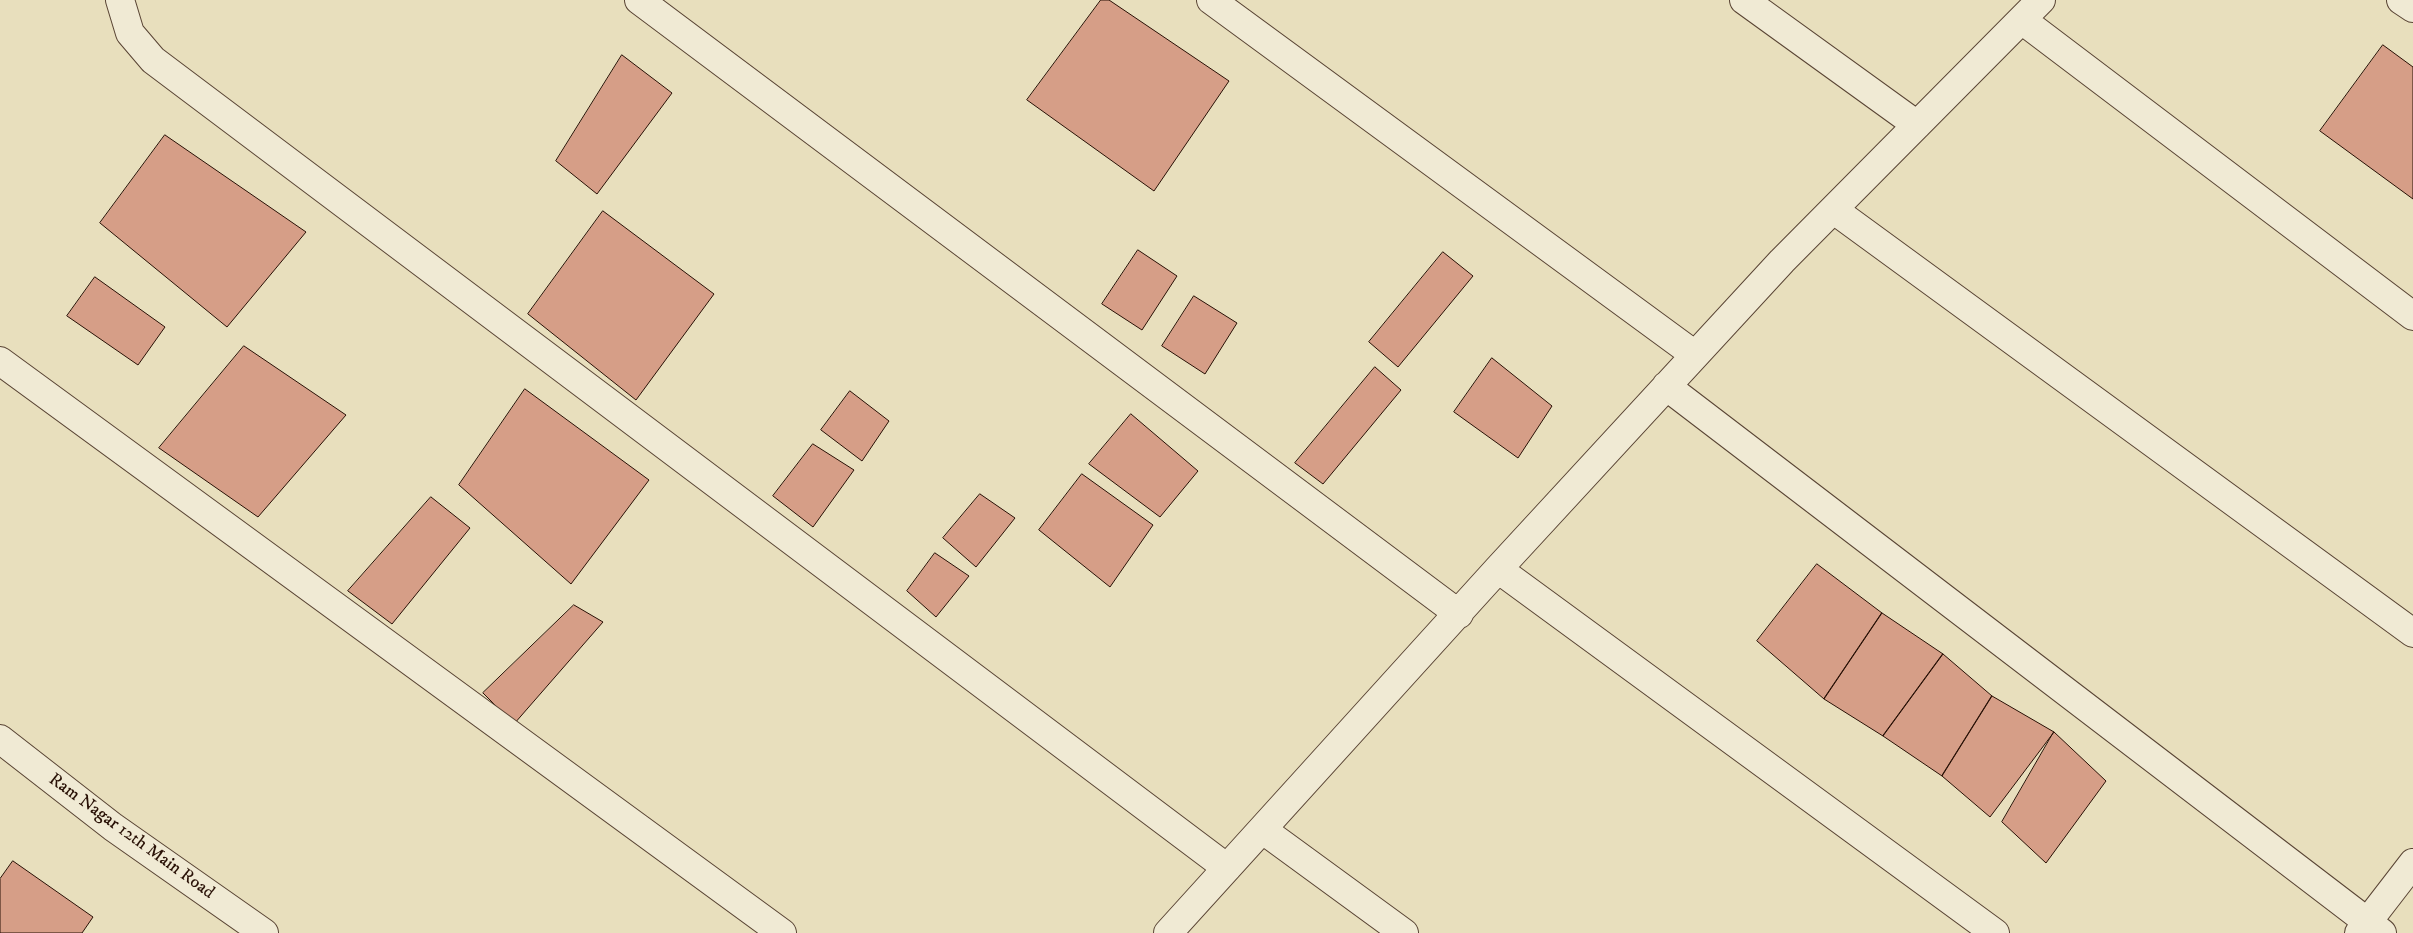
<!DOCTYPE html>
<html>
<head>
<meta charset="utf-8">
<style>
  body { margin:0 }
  canvas { display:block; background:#e8dfbd }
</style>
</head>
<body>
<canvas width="2413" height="933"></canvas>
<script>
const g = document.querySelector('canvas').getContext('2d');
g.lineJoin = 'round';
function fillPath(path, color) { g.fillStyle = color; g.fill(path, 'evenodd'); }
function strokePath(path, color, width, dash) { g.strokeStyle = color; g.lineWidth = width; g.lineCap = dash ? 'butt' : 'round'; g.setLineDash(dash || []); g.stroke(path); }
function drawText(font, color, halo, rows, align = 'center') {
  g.font = font + ' "IM FELL DW Pica",serif'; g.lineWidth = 4.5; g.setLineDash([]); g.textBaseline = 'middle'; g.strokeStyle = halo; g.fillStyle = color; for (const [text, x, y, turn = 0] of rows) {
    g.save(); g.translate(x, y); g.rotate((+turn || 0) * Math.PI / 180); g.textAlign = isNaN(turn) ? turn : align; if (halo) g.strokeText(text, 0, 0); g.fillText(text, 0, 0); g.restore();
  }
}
const building = new Path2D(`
  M 1101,0 L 1109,0 L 1229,81 L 1154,191 L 1027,100 Z
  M 2383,45 L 2413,67 L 2413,199 L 2320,131 Z
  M 622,55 L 672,93 L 597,194 L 556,161 Z
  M 165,135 L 306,232 L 227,327 L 100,223 Z
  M 603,211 L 714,294 L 636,400 L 528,314 Z
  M 1138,250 L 1177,276 L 1142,330 L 1102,304 Z
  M 1443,252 L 1473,276 L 1398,367 L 1369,342 Z
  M 95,277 L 165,327 L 138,365 L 67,316 Z
  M 1194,296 L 1237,323 L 1205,374 L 1162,346 Z
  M 244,346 L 346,415 L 258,517 L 159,448 Z
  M 1492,358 L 1552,406 L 1518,458 L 1454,412 Z
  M 1375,367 L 1401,390 L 1323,484 L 1295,463 Z
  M 525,389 L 649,480 L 571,584 L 459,485 Z
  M 850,391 L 889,421 L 862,461 L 821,430 Z
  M 1131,414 L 1198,471 L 1160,517 L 1089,464 Z
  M 813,444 L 854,470 L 813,527 L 773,496 Z
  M 1082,474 L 1153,525 L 1110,587 L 1039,530 Z
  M 980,494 L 1015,518 L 976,567 L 943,538 Z
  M 431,497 L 470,528 L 392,624 L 348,591 Z
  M 935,553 L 969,576 L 936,617 L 907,591 Z
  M 1817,564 L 1882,613 L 1824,699 L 1757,641 Z
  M 574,605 L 603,622 L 514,724 L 483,693 Z
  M 1882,613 L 1943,654 L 1883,736 L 1824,699 Z
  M 1943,654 L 1992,696 L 1942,776 L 1883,736 Z
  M 1992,696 L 2054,732 L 1990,817 L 1942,776 Z
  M 2054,732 L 2106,781 L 2046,863 L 2002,822 Z
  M 13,861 L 93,917 L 82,933 L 0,933 L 0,879 Z`);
fillPath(building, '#d69e87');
strokePath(building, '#291106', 1);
const street = new Path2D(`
  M 120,0 L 130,33 L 153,60 L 1227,868
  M 639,0 L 1459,614
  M 1211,0 L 1695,355
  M 1744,0 L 1917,125
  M 2401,0 L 2413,8
  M 2022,20 L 2413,316
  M 1834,210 L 2413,633
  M 0,361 L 782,933
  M 1666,386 L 2382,933
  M 1498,569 L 1995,933
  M 0,739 L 113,827 L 264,933
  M 1263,830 L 1404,933
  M 1168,933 L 1498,569 L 1782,261 L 2041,0
  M 2359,933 L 2413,863`);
strokePath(street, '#594434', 30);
strokePath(street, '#f0ead4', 28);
drawText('18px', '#291106', '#f0ead4', [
  ["Ram Nagar 12th Main Road",131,837,36]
]);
</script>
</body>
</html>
